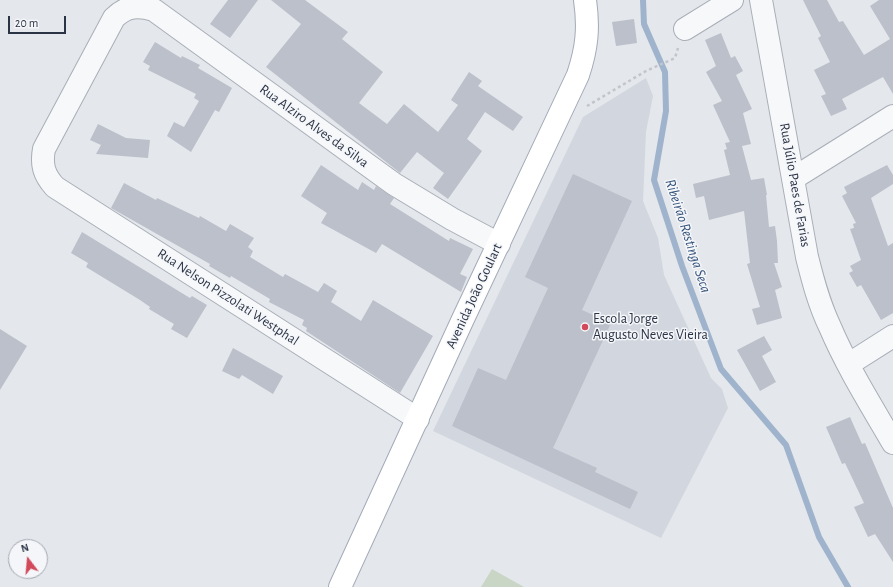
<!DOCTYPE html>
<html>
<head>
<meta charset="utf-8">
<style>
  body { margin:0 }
  #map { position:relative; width:893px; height:587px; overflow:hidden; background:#e4e7ec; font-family:"Alegreya Sans",sans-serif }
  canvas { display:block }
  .north { position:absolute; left:8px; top:539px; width:40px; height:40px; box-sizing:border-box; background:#f4f6f9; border:1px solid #a4a8b1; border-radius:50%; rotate:344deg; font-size:11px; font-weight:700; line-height:16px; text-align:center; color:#2b3445 }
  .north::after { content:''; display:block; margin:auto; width:14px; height:18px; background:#d1495b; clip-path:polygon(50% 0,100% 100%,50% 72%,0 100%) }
  .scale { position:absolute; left:8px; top:16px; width:58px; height:18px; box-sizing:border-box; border:2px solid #2b3445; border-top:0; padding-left:5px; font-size:12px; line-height:14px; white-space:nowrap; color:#2b3445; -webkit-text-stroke:3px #f4f6f9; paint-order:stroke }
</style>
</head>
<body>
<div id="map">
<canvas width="893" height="587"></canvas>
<div class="north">N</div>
<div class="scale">20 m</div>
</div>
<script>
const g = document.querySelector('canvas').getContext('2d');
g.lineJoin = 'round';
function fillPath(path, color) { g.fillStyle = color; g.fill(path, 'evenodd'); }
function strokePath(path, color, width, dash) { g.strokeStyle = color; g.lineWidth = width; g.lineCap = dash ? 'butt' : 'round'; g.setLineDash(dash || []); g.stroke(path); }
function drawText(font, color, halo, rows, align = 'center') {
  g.font = font + ' "Alegreya Sans",sans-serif'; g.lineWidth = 3; g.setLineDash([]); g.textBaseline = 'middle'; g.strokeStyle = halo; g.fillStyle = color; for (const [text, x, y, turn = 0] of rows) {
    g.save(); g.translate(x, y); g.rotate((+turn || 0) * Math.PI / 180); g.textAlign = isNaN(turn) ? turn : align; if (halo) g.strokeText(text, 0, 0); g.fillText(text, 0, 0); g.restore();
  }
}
fillPath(new Path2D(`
  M 646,78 L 653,96 L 646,132 L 643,201 L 658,238 L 664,275 L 711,378 L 722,389 L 728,408 L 661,538 L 433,431 L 583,117 Z`), '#d2d6de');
fillPath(new Path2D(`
  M 492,569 L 524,587 L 481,587 Z`), '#c9d6c5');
strokePath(new Path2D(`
  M 643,0 L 644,24 L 665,72 L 666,111 L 654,180 L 682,266 L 721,369 L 786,445 L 819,537 L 848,587`), '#9fb4cc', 6);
fillPath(new Path2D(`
  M 228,0 L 258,0 L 230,38 L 210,24 Z
  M 271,0 L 305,0 L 348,32 L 342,39 L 383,72 L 359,103 L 387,124 L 404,104 L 438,132 L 458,105 L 451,100 L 469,72 L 482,81 L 478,86 L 523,117 L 513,131 L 485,112 L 467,139 L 482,151 L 448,199 L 433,188 L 444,173 L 417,152 L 400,173 L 266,67 L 301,24 Z
  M 803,0 L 827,0 L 839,22 L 843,21 L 864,55 L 890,39 L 870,6 L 879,0 L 893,0 L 893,94 L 883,77 L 842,99 L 847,109 L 831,116 L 821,96 L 826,94 L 814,70 L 830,62 L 818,38 L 821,36 Z
  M 634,19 L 637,43 L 616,46 L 612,22 Z
  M 721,33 L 731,58 L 735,56 L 743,71 L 736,75 L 752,109 L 743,113 L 751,144 L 742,146 L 751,180 L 764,178 L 767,195 L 766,195 L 769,227 L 775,226 L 777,241 L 778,263 L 774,263 L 782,287 L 775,290 L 782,318 L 757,325 L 752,309 L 760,307 L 747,264 L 750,263 L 744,211 L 709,220 L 704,196 L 696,198 L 693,184 L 730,175 L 724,150 L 727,149 L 725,143 L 730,142 L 713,105 L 722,101 L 706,72 L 716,66 L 705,40 Z
  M 155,42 L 181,58 L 182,56 L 200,65 L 198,68 L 232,88 L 219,112 L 215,110 L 191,152 L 167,136 L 174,122 L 184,127 L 199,101 L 194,98 L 196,94 L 148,70 L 150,66 L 143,62 Z
  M 98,124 L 126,138 L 150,140 L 148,158 L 96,154 L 101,145 L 90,140 Z
  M 321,165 L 358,190 L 362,182 L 374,190 L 376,186 L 394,198 L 390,204 L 449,241 L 450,238 L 473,249 L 460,274 L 467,277 L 461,292 L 382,244 L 376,253 L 321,223 L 327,213 L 301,196 Z
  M 887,165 L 893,175 L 893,184 L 871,198 L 888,246 L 893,243 L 893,313 L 881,320 L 861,285 L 857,287 L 849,273 L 853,271 L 850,266 L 861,260 L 850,229 L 854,228 L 853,224 L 856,223 L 842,196 L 847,193 L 844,187 Z
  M 573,174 L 632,201 L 582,310 L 611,323 L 553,448 L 597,468 L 595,472 L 638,492 L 630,509 L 452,426 L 478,368 L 506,380 L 548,288 L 525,277 Z
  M 124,183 L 156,200 L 157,198 L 199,218 L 200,216 L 226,231 L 230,224 L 254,238 L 248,247 L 253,251 L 250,257 L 283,277 L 285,274 L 318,292 L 324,283 L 337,291 L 331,302 L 361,321 L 373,300 L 433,336 L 400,393 L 306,331 L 307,328 L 302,325 L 304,320 L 269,302 L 270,299 L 231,276 L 230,278 L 209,266 L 210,264 L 111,208 Z
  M 82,232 L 190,298 L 192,296 L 207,305 L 187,338 L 171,329 L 174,324 L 149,309 L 150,307 L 140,300 L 86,267 L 88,263 L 71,253 Z
  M 0,329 L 27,346 L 0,390 Z
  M 764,336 L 772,350 L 762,356 L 776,382 L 760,391 L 737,350 Z
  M 233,348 L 283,376 L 273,394 L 242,375 L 239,379 L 222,371 Z
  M 850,417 L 862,444 L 865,443 L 893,508 L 893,562 L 875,534 L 868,537 L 854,507 L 864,503 L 845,463 L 842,464 L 826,427 Z`), '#bbc0ca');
const minor = new Path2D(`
  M 761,0 L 807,257 C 813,281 819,304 830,327 C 847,367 871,405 893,443
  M 685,29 L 732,0
  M 794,178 L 893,116
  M 849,364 L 893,336
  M 418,419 L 55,187 C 44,175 41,165 44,149 L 114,18 C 126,6 138,5 154,10 L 394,184 L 452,219 L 499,244`);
const major = new Path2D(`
  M 340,587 L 463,319 L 578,75 C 587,48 589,28 585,0`);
strokePath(minor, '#a9aeb7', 24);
strokePath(major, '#a3abb8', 24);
strokePath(new Path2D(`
  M 587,106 L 646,71 L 675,58 L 678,48`), '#c2c5cb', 2.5, [3, 3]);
strokePath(minor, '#f7f8fa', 22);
strokePath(major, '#fff', 22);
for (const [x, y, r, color] of [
  [585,327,4,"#d1495b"]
]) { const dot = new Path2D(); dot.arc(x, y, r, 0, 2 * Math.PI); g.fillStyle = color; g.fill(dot); strokePath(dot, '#f4f6f9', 1.5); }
drawText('14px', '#2b3445', '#f4f6f9', [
  ["Rua Alziro Alves da Silva",314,126,36],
  ["Rua Júlio Paes de Farias",795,185,80],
  ["Avenida João Goulart",474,296,-65],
  ["Rua Nelson Pizzolati Westphal",228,297,33]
]);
drawText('14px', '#2b3445', '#f4f6f9', [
  ["Escola Jorge",593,319],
  ["Augusto Neves Vieira",593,335]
], 'left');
drawText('italic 15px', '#34527a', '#f4f6f9', [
  ["Ribeirão Restinga Seca",688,236,72]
]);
</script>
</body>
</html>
